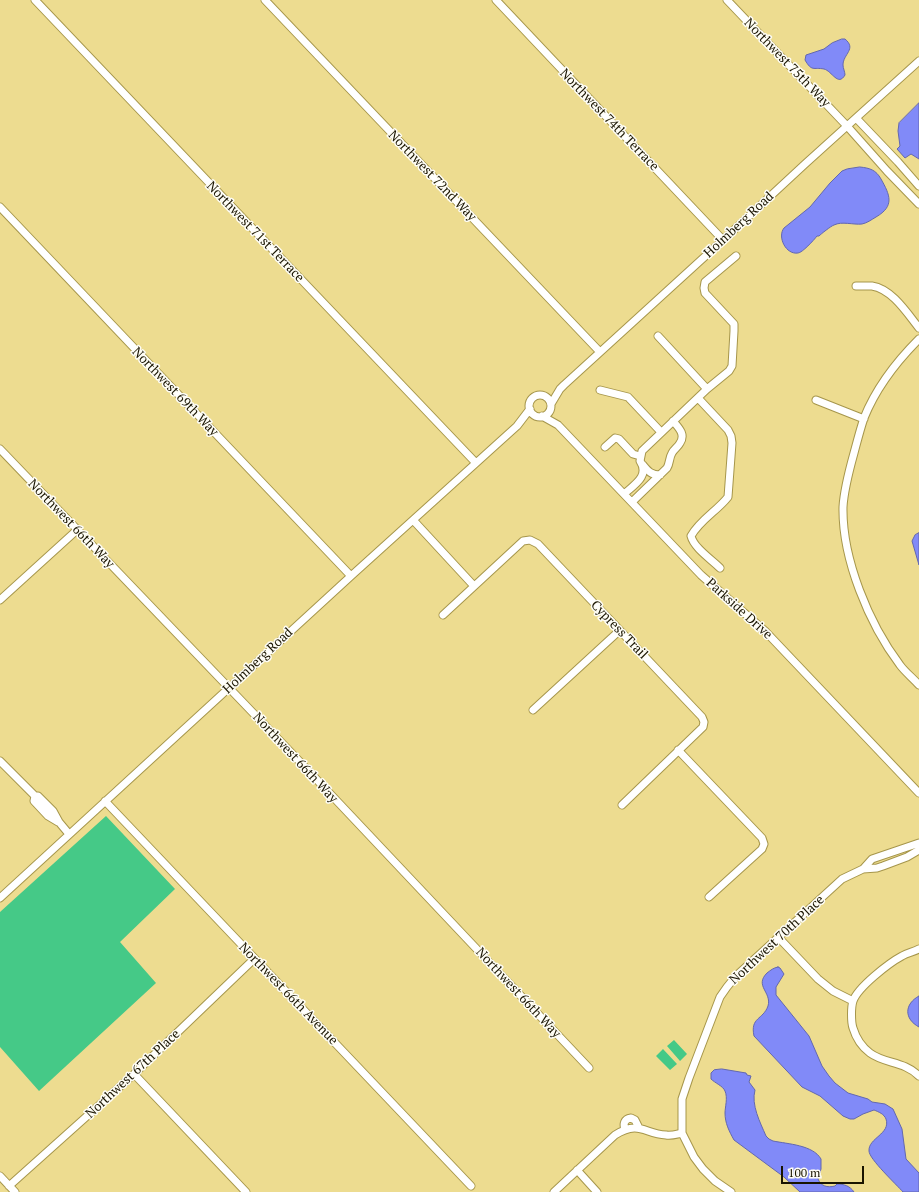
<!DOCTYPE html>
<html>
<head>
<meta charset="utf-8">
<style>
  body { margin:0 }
  #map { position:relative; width:919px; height:1192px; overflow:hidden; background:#eddc90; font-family:"PT Serif",serif }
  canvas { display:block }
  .scale { position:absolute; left:781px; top:1166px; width:83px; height:18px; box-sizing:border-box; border:2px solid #191400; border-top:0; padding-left:5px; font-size:12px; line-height:14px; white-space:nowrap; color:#191400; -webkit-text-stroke:3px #fefdf5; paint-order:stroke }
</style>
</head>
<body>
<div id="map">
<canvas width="919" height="1192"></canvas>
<div class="scale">100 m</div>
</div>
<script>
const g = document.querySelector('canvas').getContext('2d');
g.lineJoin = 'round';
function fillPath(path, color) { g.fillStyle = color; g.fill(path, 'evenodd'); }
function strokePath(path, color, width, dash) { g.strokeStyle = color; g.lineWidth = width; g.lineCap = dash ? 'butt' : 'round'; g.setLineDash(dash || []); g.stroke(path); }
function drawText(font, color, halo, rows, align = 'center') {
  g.font = font + ' "PT Serif",serif'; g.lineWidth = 3; g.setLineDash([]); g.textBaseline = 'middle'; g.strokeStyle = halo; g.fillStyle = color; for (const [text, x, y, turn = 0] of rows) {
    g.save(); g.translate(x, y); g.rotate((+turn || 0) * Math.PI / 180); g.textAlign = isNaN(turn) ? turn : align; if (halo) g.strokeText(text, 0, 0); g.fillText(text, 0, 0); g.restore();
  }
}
fillPath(new Path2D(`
  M 106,816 L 175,889 L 120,942 L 156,983 L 39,1091 L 0,1047 L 0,912 Z
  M 674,1040 L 687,1054 L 680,1061 L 667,1046 Z
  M 663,1049 L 677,1064 L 670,1070 L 656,1056 Z`), '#45c987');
const water = new Path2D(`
  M 842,39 L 845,39 C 857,49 843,54 843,65 C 843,68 845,72 845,75 C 838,87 832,71 824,69 C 813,67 812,72 805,60 L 806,55 L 824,49 L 832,43 Z
  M 919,103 L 919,159 L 911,154 L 905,158 L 897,149 L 900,146 L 898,131 L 899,123 Z
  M 860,167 C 870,168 876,170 881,179 C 890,195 895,206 876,217 C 871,220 867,223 862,224 C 853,225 842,221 834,225 C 831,226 821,234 819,236 L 817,236 C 814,240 802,253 798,253 C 786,255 777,237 784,228 L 810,207 L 830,183 L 842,171 L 847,169 Z
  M 919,533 L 919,565 L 912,541 L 915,535 Z
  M 778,967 L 780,968 L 784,974 L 776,987 L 776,995 L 809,1036 L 822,1066 L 829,1076 L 835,1083 L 848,1093 L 868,1099 L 872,1102 L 885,1104 L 893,1109 L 902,1129 L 906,1159 L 919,1173 L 919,1192 L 903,1192 C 897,1185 869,1159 869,1151 C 868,1138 891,1134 886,1119 C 884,1114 879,1112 874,1110 L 863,1114 L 854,1119 L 850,1119 L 843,1116 L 820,1096 L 802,1087 L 754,1036 C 750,1017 763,1020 768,1006 C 772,992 754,986 767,973 C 771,970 773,968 778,967 Z
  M 919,996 L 919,1027 C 904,1019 904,1004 919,996 Z
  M 722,1069 L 746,1073 L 747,1075 L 751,1076 L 749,1082 L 755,1090 C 751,1105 760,1122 766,1136 L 769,1139 L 773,1141 C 788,1144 813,1145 821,1159 L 821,1169 L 818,1179 C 821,1186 827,1188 835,1186 L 837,1184 C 844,1184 850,1186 854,1192 L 800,1192 L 784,1177 L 734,1140 C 729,1131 725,1123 725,1113 C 725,1107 728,1098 725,1091 C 723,1086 715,1083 711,1079 L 711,1073 L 714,1070 Z`);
fillPath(water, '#818af8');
strokePath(water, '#6267ae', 1);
const minor = new Path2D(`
  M 35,0 L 476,463
  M 265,0 L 600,352
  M 496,0 L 723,240
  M 727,0 L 847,126 L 887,171 L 919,204
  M 856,118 L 898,162 L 919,186
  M 0,207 L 351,576
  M 856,286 C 862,286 867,286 872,286 C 892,289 907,313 919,328
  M 658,336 L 707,389
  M 919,339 C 896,362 876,388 864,418 C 860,430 857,442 854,453 C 849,471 844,489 843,507 C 842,559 869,624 900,665 C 905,672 913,678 919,685
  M 600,390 L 628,397 L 661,432
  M529 406a11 11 0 1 1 22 0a11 11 0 1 1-22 0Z
  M 698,398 L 728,430 L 731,436 L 732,443 L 728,497 C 717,511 700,520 691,536 C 694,548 711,559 720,568
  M 816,400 L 864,419
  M 551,404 L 560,389 L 564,385 L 723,240 L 805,164 L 919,61
  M 542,416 L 558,425 L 701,575 L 766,632 L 919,793
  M 605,447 L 615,438 L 619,439 L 633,454 L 640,456
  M 0,449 L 303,765 L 589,1068
  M 643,465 C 648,471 651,475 660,475
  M 624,494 C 634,485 650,476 640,461 L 642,451 L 707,389 L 729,371 L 732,366 L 734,331 L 734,324 L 705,293 L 704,288 L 705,282 L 736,256
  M 632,502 L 667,468 C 670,463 669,458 672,453 C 674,449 678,447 680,443 C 686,434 678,427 673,421
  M 413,520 L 474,586
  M 0,600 L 77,530
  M 443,615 L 523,541 L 530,540 L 538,544 L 702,717 L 704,722 L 703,727 L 622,805
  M 533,710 L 619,631
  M 678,750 L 762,838 L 764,844 L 762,849 L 709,897
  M 0,761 L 35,796 L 38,796 L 53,811 L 59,822 L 69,834
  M 35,796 L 34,801 L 48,816 L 58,822
  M 105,801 L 471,1186
  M 863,869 L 872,859 L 919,843
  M 0,898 L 351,576 L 517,426 L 530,409
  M 778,937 L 818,979 L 833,991 L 853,1001
  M 919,949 C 913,952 907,953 902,956 C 889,963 858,987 853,1001 C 851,1007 851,1022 853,1028 C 856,1038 862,1047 870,1053 C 885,1064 904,1061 919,1076
  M 134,1074 L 246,1192
  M 625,1130 C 623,1124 624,1119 631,1118 L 635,1120 L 639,1128
  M 577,1170 L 597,1192
  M 0,1176 L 15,1192
  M 9,1186 L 134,1074 L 254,959
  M 554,1192 L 615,1135 C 640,1120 644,1134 666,1135 C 672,1136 677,1134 682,1133
  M 731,1192 L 715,1181 L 703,1169 L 694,1157 L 682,1133 L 682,1099 L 689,1078 L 720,997 L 727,987 L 736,976 L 842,879 L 863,869 L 877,868 L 883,866 L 907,857 L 919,850`);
strokePath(minor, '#a6964b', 9);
strokePath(minor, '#fff', 7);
drawText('13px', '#191400', '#fefdf5', [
  ["Northwest 75th Way",787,63,46],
  ["Northwest 74th Terrace",609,120,46],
  ["Northwest 72nd Way",432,176,46],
  ["Holmberg Road",739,225,-43],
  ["Northwest 71st Terrace",255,232,46],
  ["Northwest 69th Way",175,392,46],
  ["Northwest 66th Way",71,524,46],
  ["Parkside Drive",739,609,42],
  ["Cypress Trail",619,630,46],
  ["Holmberg Road",258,661,-43],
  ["Northwest 66th Way",295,758,47],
  ["Northwest 70th Place",777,940,-43],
  ["Northwest 66th Way",518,993,47],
  ["Northwest 66th Avenue",288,994,46],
  ["Northwest 67th Place",133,1074,-43]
]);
</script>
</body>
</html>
